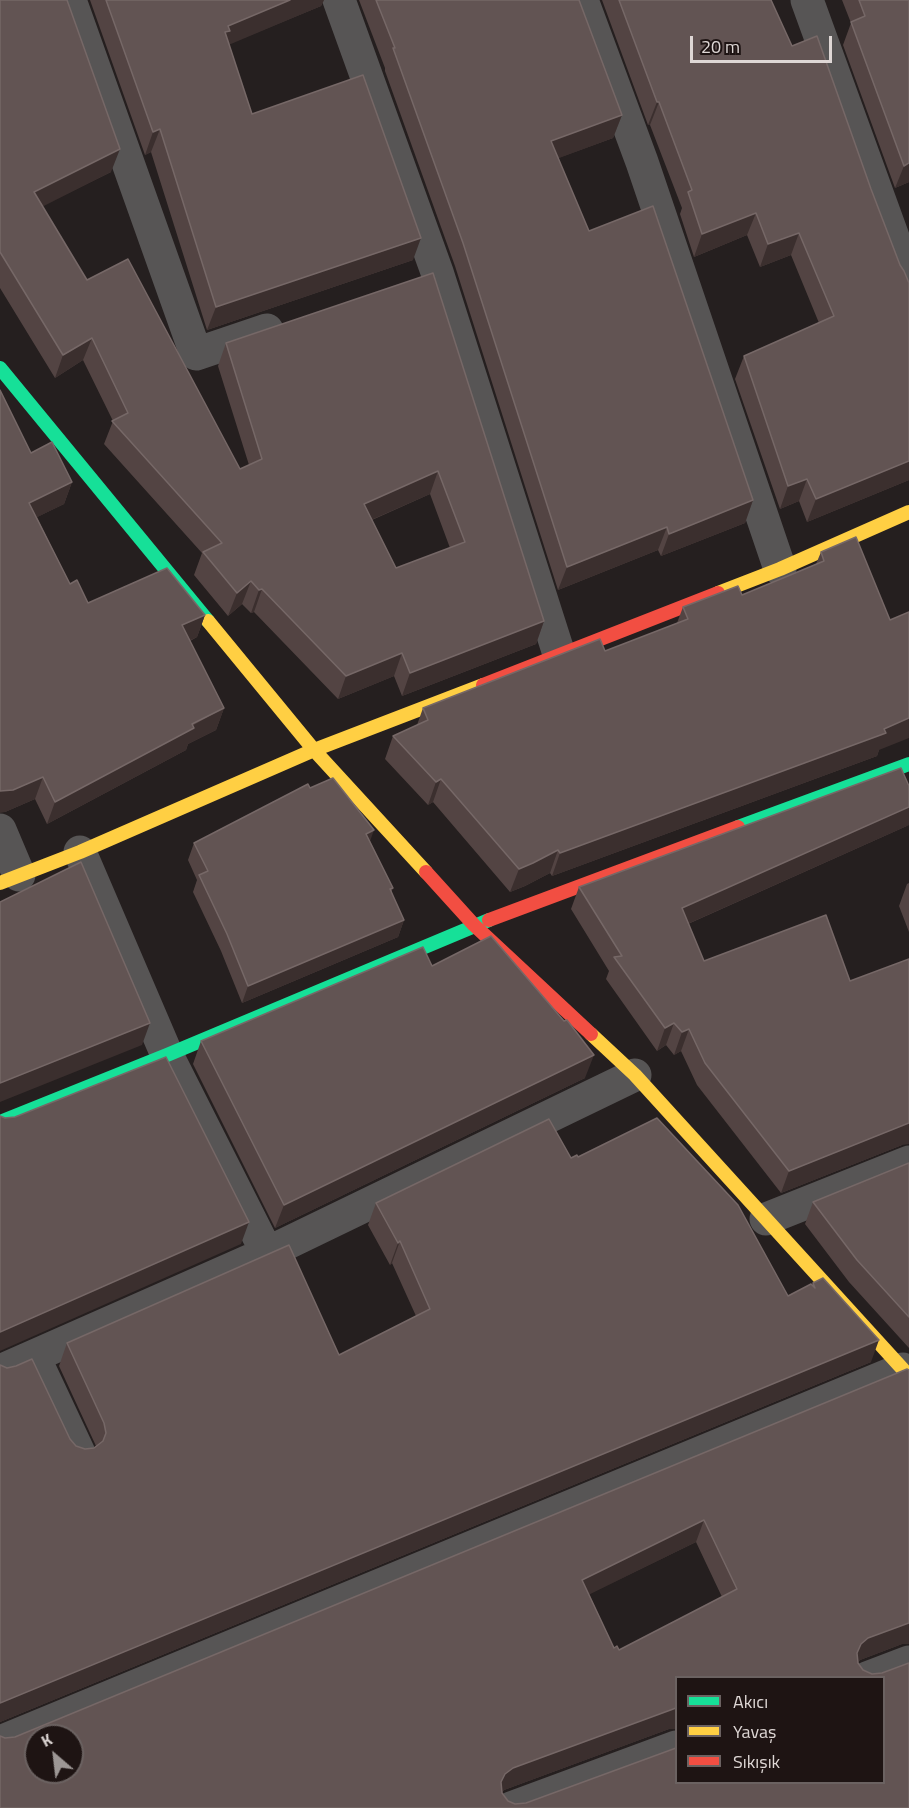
<!DOCTYPE html>
<html>
<head>
<meta charset="utf-8">
<style>
  body { margin:0 }
  #map { position:relative; width:909px; height:1808px; overflow:hidden; background:#251f1f; font-family:"Titillium Web",sans-serif }
  canvas { display:block }
  .legend { position:absolute; left:675px; top:1676px; width:210px; height:108px; box-sizing:border-box; background:#1e1413; border:2px solid #6b6261; margin:0; padding:8px 10px; list-style:none; font-size:18px; color:#ded7d5 }
  .legend li { display:flex; align-items:center; gap:12px; height:30px }
  .legend b { width:30px; border:2px solid #6b6261 }
  .north { position:absolute; left:24px; top:1724px; width:60px; height:60px; box-sizing:border-box; background:#1e1413; border:2px solid #6b6261; border-radius:50%; rotate:332deg; font-size:16px; font-weight:700; line-height:24px; text-align:center; color:#ded7d5 }
  .north::after { content:''; display:block; margin:auto; width:21px; height:27px; background:#9d9795; clip-path:polygon(50% 0,100% 100%,50% 72%,0 100%) }
  .scale { position:absolute; left:690px; top:36px; width:142px; height:27px; box-sizing:border-box; border:3px solid #ded7d5; border-top:0; padding-left:8px; font-size:18px; line-height:21px; white-space:nowrap; color:#ded7d5; -webkit-text-stroke:4px #1e1413; paint-order:stroke }
</style>
</head>
<body>
<div id="map">
<canvas width="909" height="1808"></canvas>
<ul class="legend">
<li><b style="height:8px;background:#16e098"></b>Akıcı</li>
<li><b style="height:8px;background:#ffcf43"></b>Yavaş</li>
<li><b style="height:8px;background:#f24e42"></b>Sıkışık</li>
</ul>
<div class="north">K</div>
<div class="scale">20 m</div>
</div>
<script>
const g = document.querySelector('canvas').getContext('2d');
g.lineJoin = 'round';
function strokePath(path, color, width, dash) { g.strokeStyle = color; g.lineWidth = width; g.lineCap = dash ? 'butt' : 'round'; g.setLineDash(dash || []); g.stroke(path); }
function fillPath(path, color) { g.fillStyle = color; g.fill(path, 'evenodd'); }
strokePath(new Path2D(`
  M 70,0 L 196,354 L 267,330
  M 339,0 L 437,272 L 559,654
  M 582,0 L 642,162 L 780,569
  M 807,0 L 909,281
  M 0,830 L 19,875
  M 80,852 L 167,1055 L 267,1253
  M 766,1219 L 909,1162
  M 34,1357 L 79,1453
  M 0,1371 L 267,1253 L 635,1075
  M 867,1678 L 909,1662
  M 0,1742 L 903,1369
  M 511,1808 L 676,1747`), '#575555', 33);
strokePath(new Path2D(`
  M 0,368 L 208,621
  M 738,827 L 909,764
  M 0,1122 L 167,1055 L 489,920`), '#16e098', 14);
strokePath(new Path2D(`
  M 718,593 L 780,569 L 909,512
  M 208,621 L 314,750 L 426,872
  M 0,883 L 80,852 L 314,750 L 483,685
  M 591,1034 L 635,1075 L 909,1376`), '#ffcf43', 14);
strokePath(new Path2D(`
  M 483,685 L 718,593
  M 426,872 L 474,925 L 591,1034
  M 489,920 L 738,827`), '#f24e42', 14);
fillPath(new Path2D(`
  M 0,0 L 111,172 L 42,206 L 87,280 L 240,469 L 249,465 L 218,366 L 226,343 L 433,273 L 544,621 L 536,644 L 402,696 L 394,676 L 338,699 L 254,612 L 251,613 L 242,604 L 228,616 L 194,575 L 202,553 L 104,444 L 113,421 L 83,360 L 55,378 L 0,288 ZM 430,494 L 450,548 L 396,568 L 372,520 Z
  M 90,0 L 324,0 L 321,6 L 229,44 L 252,114 L 413,260 L 207,330 L 151,152 L 145,155 Z
  M 359,0 L 579,0 L 622,115 L 613,138 L 558,158 L 589,231 L 753,500 L 745,523 L 661,556 L 658,550 L 558,590 L 455,266 L 385,71 L 385,68 Z
  M 602,0 L 771,0 L 792,46 L 871,189 L 900,265 L 909,283 L 909,480 L 807,522 L 799,501 L 780,509 L 735,379 L 744,356 L 819,323 L 791,255 L 760,267 L 747,235 L 694,257 L 680,214 L 682,208 L 650,125 L 648,125 Z
  M 842,0 L 909,0 L 909,182 L 895,188 L 843,45 L 851,23 Z
  M 31,453 L 72,482 L 64,504 L 37,517 L 70,584 L 88,603 L 205,615 L 197,637 L 190,641 L 224,708 L 216,730 L 188,744 L 186,750 L 47,824 L 35,799 L 5,812 Z
  M 821,552 L 890,620 L 879,750 L 877,756 L 552,876 L 550,873 L 525,886 L 510,892 L 433,802 L 428,805 L 385,759 L 393,736 L 417,725 L 423,708 L 605,651 L 677,623 L 683,607 L 742,595 L 816,564 Z
  M 909,825 L 688,924 L 704,961 L 850,981 L 902,1145 L 781,1193 L 697,1085 L 681,1051 L 674,1055 L 666,1045 L 657,1051 L 606,979 L 609,971 L 571,909 L 579,887 Z
  M 370,841 L 393,888 L 391,893 L 404,920 L 398,937 L 242,1003 L 221,951 L 193,892 L 197,880 L 188,860 L 194,843 Z
  M 909,883 L 909,932 L 899,906 L 907,884 Z
  M 432,966 L 585,1078 L 275,1228 L 193,1064 L 201,1041 Z
  M 578,1157 L 788,1296 L 812,1285 L 813,1283 L 871,1362 L 0,1722 L 0,1365 L 76,1446 L 85,1449 L 94,1448 L 96,1446 L 59,1366 L 67,1343 L 339,1355 L 416,1316 L 392,1263 L 390,1265 L 368,1225 L 376,1203 L 571,1158 Z
  M 909,1163 L 909,1348 L 849,1282 L 805,1224 L 813,1202 Z
  M 909,1370 L 902,1644 L 860,1660 L 858,1662 L 909,1808 L 0,1808 L 5,1738 L 15,1737 ZM 696,1542 L 722,1597 L 619,1650 L 614,1648 L 589,1594 ZM 676,1677 L 884,1782 L 515,1804 L 508,1801 L 502,1792 L 504,1790 L 669,1729 Z`), '#534443');
fillPath(new Path2D(`
  M 290,0 L 324,0 L 321,6 L 219,49 L 228,26 Z
  M 657,102 L 659,102 L 650,125 L 648,125 Z
  M 622,115 L 613,138 L 543,164 L 551,141 Z
  M 160,129 L 151,152 L 145,155 L 153,132 Z
  M 120,149 L 111,172 L 26,215 L 34,192 Z
  M 909,163 L 909,182 L 895,188 L 904,166 Z
  M 756,213 L 747,235 L 694,257 L 702,234 Z
  M 799,233 L 791,255 L 760,267 L 768,244 Z
  M 421,238 L 413,260 L 207,330 L 216,307 Z
  M 92,338 L 83,360 L 55,378 L 63,355 Z
  M 909,461 L 909,480 L 807,522 L 816,499 Z
  M 438,471 L 430,494 L 355,527 L 364,504 Z
  M 807,479 L 799,501 L 780,509 L 788,486 Z
  M 72,482 L 64,504 L 21,525 L 29,503 Z
  M 753,500 L 745,523 L 661,556 L 669,534 Z
  M 667,527 L 658,550 L 558,590 L 567,567 Z
  M 251,581 L 242,604 L 228,616 L 237,593 Z
  M 262,589 L 254,612 L 251,613 L 259,590 Z
  M 205,615 L 197,637 L 174,648 L 182,625 Z
  M 544,621 L 536,644 L 402,696 L 410,673 Z
  M 402,653 L 394,676 L 338,699 L 346,676 Z
  M 224,708 L 216,730 L 188,744 L 186,750 L 47,824 L 55,802 Z
  M 909,718 L 909,738 L 879,750 L 877,756 L 552,876 L 560,853 Z
  M 43,777 L 35,799 L 5,812 L 0,813 L 0,791 Z
  M 441,779 L 433,802 L 428,805 L 436,782 Z
  M 909,807 L 909,825 L 674,930 L 682,908 Z
  M 374,830 L 368,847 L 366,834 Z
  M 558,850 L 550,873 L 525,886 L 510,892 L 519,869 Z
  M 404,920 L 398,937 L 242,1003 L 248,986 Z
  M 150,1023 L 142,1045 L 0,1102 L 0,1083 Z
  M 674,1023 L 666,1045 L 657,1051 L 665,1028 Z
  M 689,1029 L 681,1051 L 674,1055 L 682,1032 Z
  M 594,1055 L 585,1078 L 275,1228 L 284,1205 Z
  M 909,1123 L 909,1144 L 902,1145 L 781,1193 L 789,1171 Z
  M 249,1222 L 241,1244 L 0,1351 L 0,1332 Z
  M 400,1241 L 392,1263 L 390,1265 L 398,1243 Z
  M 879,1340 L 871,1362 L 0,1722 L 0,1703 Z
  M 704,1520 L 696,1542 L 574,1602 L 582,1580 Z
  M 909,1623 L 909,1644 L 902,1644 L 860,1660 L 853,1666 L 857,1653 L 861,1644 L 868,1638 Z
  M 676,1708 L 676,1729 L 669,1729 L 504,1790 L 497,1796 L 501,1782 L 505,1774 L 513,1768 Z`), '#3b2f2e');
const building = new Path2D(`
  M 0,0 L 67,0 L 120,149 L 34,192 L 87,280 L 128,259 L 240,469 L 262,459 L 226,343 L 433,273 L 544,621 L 410,673 L 402,653 L 346,676 L 262,589 L 259,590 L 251,581 L 237,593 L 203,552 L 222,543 L 112,421 L 128,413 L 92,338 L 63,355 L 0,252 ZM 438,471 L 465,542 L 396,568 L 364,504 Z
  M 106,0 L 290,0 L 228,26 L 230,31 L 225,32 L 252,114 L 363,75 L 421,238 L 216,307 L 160,129 L 153,132 Z
  M 376,0 L 579,0 L 622,115 L 551,141 L 589,231 L 653,206 L 753,500 L 669,534 L 667,527 L 567,567 L 463,243 L 393,48 L 395,48 Z
  M 619,0 L 771,0 L 792,46 L 817,36 L 871,189 L 900,265 L 904,271 L 909,283 L 909,461 L 816,499 L 807,479 L 788,486 L 744,356 L 834,316 L 799,233 L 768,244 L 756,213 L 702,234 L 688,192 L 692,190 L 659,102 L 657,102 Z
  M 859,0 L 909,0 L 909,163 L 904,166 L 851,22 L 865,16 Z
  M 0,390 L 31,453 L 52,442 L 72,482 L 29,503 L 70,584 L 77,580 L 88,603 L 167,568 L 205,615 L 182,625 L 224,708 L 192,724 L 194,728 L 55,802 L 43,777 L 13,790 L 0,791 Z
  M 856,537 L 890,620 L 909,612 L 909,718 L 884,729 L 886,733 L 560,853 L 558,850 L 533,863 L 519,869 L 441,779 L 436,782 L 393,736 L 428,720 L 423,708 L 600,639 L 605,651 L 688,619 L 683,607 L 738,586 L 742,595 L 824,561 L 821,552 Z
  M 901,768 L 909,786 L 909,807 L 682,908 L 704,961 L 826,915 L 850,981 L 909,959 L 909,1123 L 789,1171 L 705,1063 L 689,1029 L 682,1032 L 674,1023 L 665,1028 L 614,957 L 622,956 L 579,887 Z
  M 333,778 L 374,830 L 366,834 L 393,888 L 390,889 L 404,920 L 248,986 L 227,934 L 199,875 L 208,871 L 194,843 L 308,784 L 310,788 Z
  M 81,862 L 150,1023 L 0,1083 L 0,902 Z
  M 491,936 L 564,1021 L 567,1020 L 594,1055 L 284,1205 L 201,1041 L 423,947 L 432,966 Z
  M 166,1057 L 249,1222 L 0,1332 L 0,1116 L 5,1118 L 15,1117 Z
  M 657,1118 L 738,1205 L 788,1296 L 811,1284 L 815,1288 L 813,1283 L 823,1278 L 879,1340 L 0,1703 L 0,1365 L 7,1368 L 16,1366 L 32,1359 L 70,1439 L 76,1446 L 85,1449 L 94,1448 L 103,1441 L 106,1433 L 104,1423 L 67,1343 L 289,1245 L 339,1355 L 430,1309 L 400,1241 L 398,1243 L 376,1203 L 549,1119 L 571,1158 L 577,1155 L 578,1157 Z
  M 909,1163 L 909,1317 L 857,1260 L 813,1202 Z
  M 907,1369 L 909,1370 L 909,1623 L 868,1638 L 861,1644 L 857,1653 L 858,1663 L 863,1670 L 872,1674 L 882,1673 L 909,1663 L 909,1808 L 0,1808 L 0,1736 L 5,1738 L 15,1737 ZM 704,1520 L 737,1589 L 619,1650 L 617,1646 L 614,1648 L 582,1580 ZM 676,1677 L 884,1677 L 884,1782 L 676,1782 L 676,1748 L 526,1803 L 515,1804 L 508,1801 L 502,1793 L 501,1782 L 505,1774 L 513,1768 L 676,1708 ZM 36,1736 L 72,1736 L 72,1772 L 36,1772 Z`);
fillPath(building, '#625453');
strokePath(building, '#766867', 1.5);
</script>
</body>
</html>
